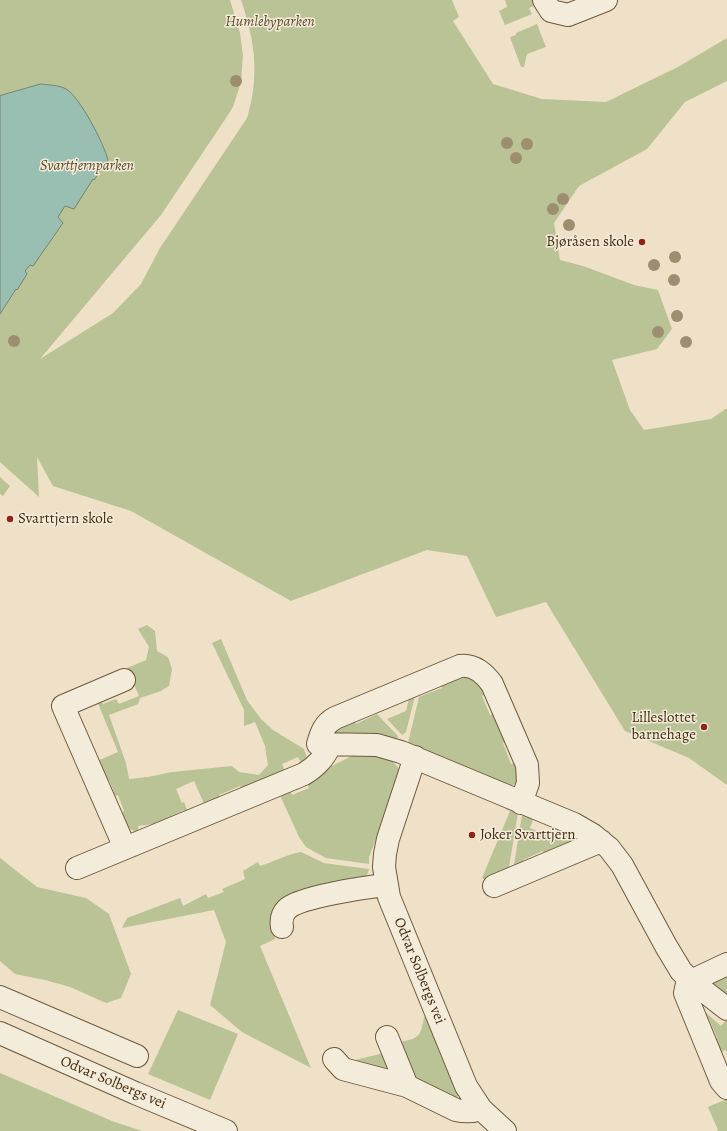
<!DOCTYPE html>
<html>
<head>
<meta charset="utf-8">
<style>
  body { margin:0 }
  canvas { display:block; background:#eee1c7 }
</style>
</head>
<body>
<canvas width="727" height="1131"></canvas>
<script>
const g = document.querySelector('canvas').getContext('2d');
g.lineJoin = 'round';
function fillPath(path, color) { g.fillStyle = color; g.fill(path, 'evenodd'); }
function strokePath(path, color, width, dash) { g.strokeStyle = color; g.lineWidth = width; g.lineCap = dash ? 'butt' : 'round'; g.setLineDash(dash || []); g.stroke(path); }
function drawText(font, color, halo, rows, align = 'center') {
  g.font = font + ' Alegreya,serif'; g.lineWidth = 3; g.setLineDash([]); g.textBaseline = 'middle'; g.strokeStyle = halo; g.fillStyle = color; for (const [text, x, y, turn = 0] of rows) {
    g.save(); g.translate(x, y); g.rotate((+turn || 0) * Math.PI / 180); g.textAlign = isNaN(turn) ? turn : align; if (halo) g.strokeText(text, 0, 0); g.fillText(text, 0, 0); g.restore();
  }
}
fillPath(new Path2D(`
  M 0,0 L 230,0 L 240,33 L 243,55 L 241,82 L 233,107 L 224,121 L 161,215 L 40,359 L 113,313 L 141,284 L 160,248 L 247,118 C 260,76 255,41 241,0 L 452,0 L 459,17 L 453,21 L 493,84 L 542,99 L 606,102 L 678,67 L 727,38 L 727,81 L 685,102 L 647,149 L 579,186 L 554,223 L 560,260 L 583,266 L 634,285 L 658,290 L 672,329 L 657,349 L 612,360 L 630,410 L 644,430 L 711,419 L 727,408 L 727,785 L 689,758 L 625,731 L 546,602 L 496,617 L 467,556 L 427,550 L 291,601 L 131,511 L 53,486 L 37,457 L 39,497 L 0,462 Z
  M 505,0 L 536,0 L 538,4 L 529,8 L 532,14 L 505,25 L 499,11 L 507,7 Z
  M 537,24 L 546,47 L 527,54 L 524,67 L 521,67 L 510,37 L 516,35 L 516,33 Z
  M 0,477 L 10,486 L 3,496 L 0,494 Z
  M 147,625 L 155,631 L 157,651 L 168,657 L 172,669 L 169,686 L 161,691 L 140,698 L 138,704 L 109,715 L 126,763 L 129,779 L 148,777 L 172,772 L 232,766 L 239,772 L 259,775 L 268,765 L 265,746 L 255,722 L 244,726 L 244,710 L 212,643 L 221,639 L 247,700 L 261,719 L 273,730 L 304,749 L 307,758 L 303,767 L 298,757 L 282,764 L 286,774 L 243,793 L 240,786 L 219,795 L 222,802 L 206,808 L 194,781 L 176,789 L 182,803 L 184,802 L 189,815 L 187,817 L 184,810 L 171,816 L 173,822 L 154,830 L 153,824 L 138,826 L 139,833 C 129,829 122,825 117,816 L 124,811 L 118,795 L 109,798 L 108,795 L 114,792 L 109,780 L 103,782 L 95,762 L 118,752 L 97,701 L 100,697 L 103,704 L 116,699 L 119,704 L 139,696 L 127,668 L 146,660 L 149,647 L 138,629 Z
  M 467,673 L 488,693 L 482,696 L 490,715 L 497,713 L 509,741 L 503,743 L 511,764 L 517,762 L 518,783 L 508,787 L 408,743 L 419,697 L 442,688 L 439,681 Z
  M 415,696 L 406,732 L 402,735 L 387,719 L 406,711 L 409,698 Z
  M 377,714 L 398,736 L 396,741 L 336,735 L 334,732 L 353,717 L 356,724 Z
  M 360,752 C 376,756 392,755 400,771 L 373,847 L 369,857 L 369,864 L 326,858 L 306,847 L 299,837 L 278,791 L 289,787 L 292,795 L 309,788 L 305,779 Z
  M 506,804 L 519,807 L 508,873 L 489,882 L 482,878 L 510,811 L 504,808 Z
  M 523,809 L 535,814 L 530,828 L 554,838 L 560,824 L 582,838 L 546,857 L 543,851 L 523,860 L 525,866 L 513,871 Z
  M 301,852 L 324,863 L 331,864 L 369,869 L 368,873 L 366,876 L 273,921 L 275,939 L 260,946 L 311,1068 L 242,1032 L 210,1005 L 226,942 L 214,910 L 122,928 L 127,918 L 180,898 L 183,906 L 206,894 L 208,898 L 224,892 L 222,889 L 245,879 L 243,871 L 258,862 L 260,866 C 274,862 287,854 301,852 Z
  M 0,858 L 37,887 L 86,898 L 109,914 L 131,974 L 121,998 L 106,1003 L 70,987 L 45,980 L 15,974 L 0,961 Z
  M 727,971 L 727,1002 L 711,984 L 712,980 Z
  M 697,1005 L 721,1026 L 727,1019 L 727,1053 L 726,1050 L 716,1054 L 710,1041 L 717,1038 L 709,1019 L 702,1020 Z
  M 178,1010 L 238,1034 L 210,1100 L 148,1074 Z
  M 427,1015 L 459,1095 L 456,1098 L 418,1079 L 413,1074 L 399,1042 C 419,1039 421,1036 424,1017 Z
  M 384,1053 L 389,1068 L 387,1071 L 348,1059 L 355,1060 Z
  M 0,1073 L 112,1121 L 142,1131 L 0,1131 Z
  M 727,1099 L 727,1131 L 717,1131 L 718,1130 L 708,1107 Z`), '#b9c396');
const water = new Path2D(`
  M 41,84 C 48,85 59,85 66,89 C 80,97 104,144 108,160 L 94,180 L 93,179 L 74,209 L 65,206 L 58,217 L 63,223 L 33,266 L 30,265 L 25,271 L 27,274 L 17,290 L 16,289 L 0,314 L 0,96 Z`);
fillPath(water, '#99beb2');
strokePath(water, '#778470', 1);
const minor = new Path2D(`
  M 544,0 L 551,11 L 568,15 L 606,0
  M 124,680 L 63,706 L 125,848
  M 415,757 L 388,839 L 385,854 L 384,867 L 389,897 L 466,1086 L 481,1109 L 505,1131
  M 521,803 L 528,783 L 527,765 L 492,684 C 485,674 474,664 460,666 L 335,718 C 324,724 321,733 318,744 L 377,745 L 401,752 L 574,824 L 593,835 L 609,848 L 622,865 L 666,946 L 681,971 L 691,981 L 727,1009
  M 77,868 L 304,774 C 317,766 324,758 331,744
  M 494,886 L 601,841
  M 282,927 C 281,921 282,914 287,909 C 299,897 367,887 386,885
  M 727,964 L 691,981 L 687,984 L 685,993 L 721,1081 L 727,1088
  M 0,997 L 137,1056
  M 0,1033 L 135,1093 L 226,1131
  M 387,1037 L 407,1086
  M 334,1059 L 343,1069 L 407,1086 L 456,1110 C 465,1112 472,1112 481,1109`);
strokePath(minor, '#6f593c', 24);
strokePath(minor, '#f4ecdb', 22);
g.fillStyle = '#9e8e70';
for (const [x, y] of [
  [236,81],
  [507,143],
  [527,144],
  [516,158],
  [563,199],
  [553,209],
  [569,225],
  [675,257],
  [654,265],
  [674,280],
  [677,316],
  [658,332],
  [14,341],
  [686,342]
]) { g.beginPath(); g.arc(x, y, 6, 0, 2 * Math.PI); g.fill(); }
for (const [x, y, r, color] of [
  [642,242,4,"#8f2418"],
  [10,519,4,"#8f2418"],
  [704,727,4,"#8f2418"],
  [472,835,4,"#8f2418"]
]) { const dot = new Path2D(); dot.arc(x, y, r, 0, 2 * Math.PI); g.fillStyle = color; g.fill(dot); strokePath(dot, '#f4ecdb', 1.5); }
drawText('italic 15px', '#5c4a28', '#f4ecdb', [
  ["Humlebyparken",270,22],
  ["Svarttjernparken",87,166]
]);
drawText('15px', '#452c0d', '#f4ecdb', [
  ["Bjøråsen skole",634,242],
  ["Svarttjern skole",18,519,"left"],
  ["Lilleslottet",696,718],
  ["barnehage",696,735],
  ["Joker Svarttjern",480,835,"left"]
], 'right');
drawText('15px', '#452c0d', '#f4ecdb', [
  ["Odvar Solbergs vei",419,971,68],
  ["Odvar Solbergs vei",113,1083,23]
]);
</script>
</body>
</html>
